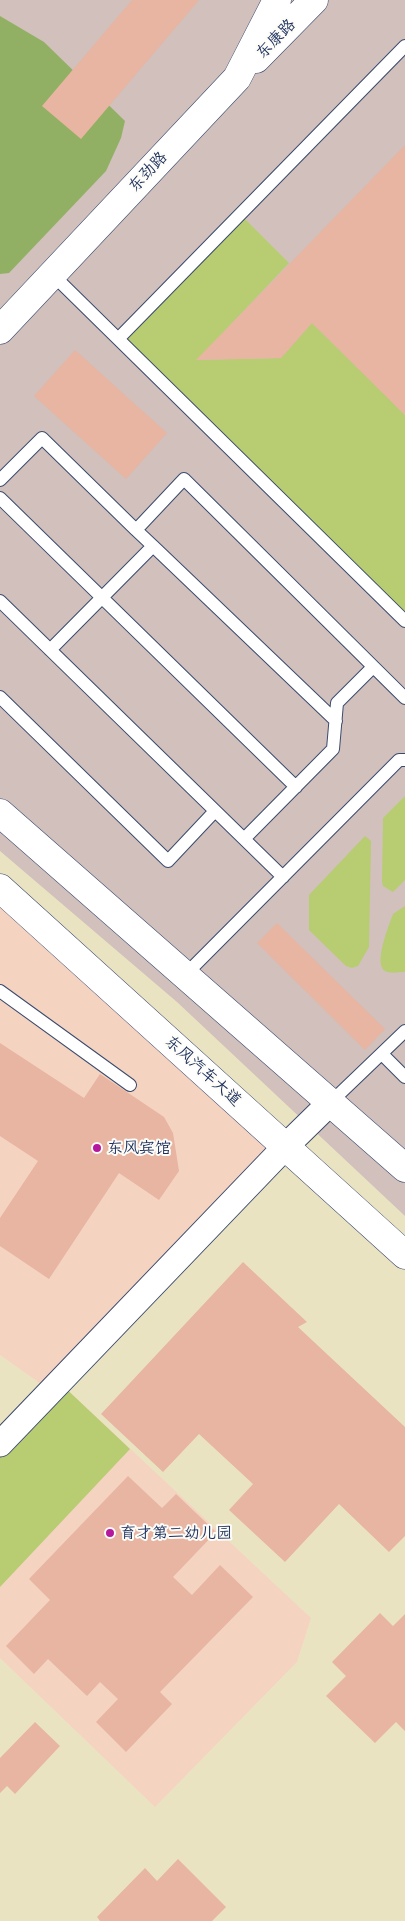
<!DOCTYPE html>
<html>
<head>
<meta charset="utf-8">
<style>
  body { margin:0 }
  canvas { display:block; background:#eae3c2 }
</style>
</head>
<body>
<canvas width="405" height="1921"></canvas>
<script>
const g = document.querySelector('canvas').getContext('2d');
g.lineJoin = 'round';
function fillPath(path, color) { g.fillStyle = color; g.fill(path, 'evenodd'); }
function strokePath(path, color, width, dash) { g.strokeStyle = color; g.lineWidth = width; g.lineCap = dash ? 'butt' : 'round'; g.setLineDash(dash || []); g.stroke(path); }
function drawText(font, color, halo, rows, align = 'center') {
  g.font = font + ' "Comic Neue","LXGW WenKai TC",sans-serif'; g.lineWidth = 4; g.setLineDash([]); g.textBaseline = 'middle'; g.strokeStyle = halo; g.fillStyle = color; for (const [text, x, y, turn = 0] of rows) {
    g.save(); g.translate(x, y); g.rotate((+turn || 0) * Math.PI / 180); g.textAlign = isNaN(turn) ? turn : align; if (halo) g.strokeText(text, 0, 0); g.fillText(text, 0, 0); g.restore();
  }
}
fillPath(new Path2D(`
  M 0,888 L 286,1146 L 59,1382 L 311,1618 L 297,1662 L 155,1807 L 0,1658 L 0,1444 L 51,1391 L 0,1355 Z`), '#f5d3c1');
fillPath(new Path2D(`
  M 0,0 L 405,0 L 405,1216 L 177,1002 L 0,851 Z`), '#d1c0bc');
fillPath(new Path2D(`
  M 240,214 L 289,263 L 197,360 L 281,358 L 312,323 L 405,415 L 405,621 L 118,339 Z
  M 405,796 L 405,880 L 393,892 L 383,886 L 382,882 L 383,818 Z
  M 365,836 L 371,841 L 369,947 L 358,966 L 352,968 L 346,966 L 309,930 L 309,895 Z
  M 405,906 L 405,972 C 399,972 390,974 385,971 C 373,964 389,925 393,914 Z
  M 59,1382 L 130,1449 L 0,1587 L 0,1444 Z`), '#b8cd71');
fillPath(new Path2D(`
  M 0,16 L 44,42 L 125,121 L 121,138 L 106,171 L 9,273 L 0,274 Z`), '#92b063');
fillPath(new Path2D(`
  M 132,0 L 199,0 L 81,139 L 42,106 Z
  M 405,145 L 405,415 L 312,323 L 281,358 L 196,360 Z
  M 75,350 L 167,433 L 126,479 L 34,396 Z
  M 277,923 L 385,1029 L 365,1050 L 257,943 Z
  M 0,1043 L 84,1098 L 100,1074 L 164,1117 L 173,1133 L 179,1171 L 159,1200 L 119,1173 L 49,1279 L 0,1246 L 0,1218 L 38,1161 L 0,1136 Z
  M 243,1262 L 307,1322 L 298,1327 L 405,1427 L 405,1536 L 389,1552 L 339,1504 L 285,1562 L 229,1510 L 253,1484 L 199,1434 L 163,1472 L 101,1414 Z
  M 128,1476 L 162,1508 L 176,1494 L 216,1532 L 173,1577 L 192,1595 L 220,1565 L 253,1597 L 160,1692 L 172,1704 L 126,1752 L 96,1722 L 118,1699 L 100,1682 L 87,1696 L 48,1659 L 34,1674 L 6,1646 L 50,1600 L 29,1579 Z
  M 380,1613 L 393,1626 L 405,1614 L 405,1731 L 396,1722 L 375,1743 L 326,1696 L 346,1676 L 332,1662 Z
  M 35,1722 L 60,1746 L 15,1794 L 7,1786 L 0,1793 L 0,1758 Z
  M 178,1859 L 226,1907 L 212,1921 L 100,1921 L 97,1917 L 145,1868 L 157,1881 Z`), '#e7b5a1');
const service = new Path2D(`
  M 52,274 L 405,621
  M 118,339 L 405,46
  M 0,480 L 42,438 L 136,530 L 184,479 L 405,698
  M 0,498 L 296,787
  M 153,546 L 336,721
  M 0,601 L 283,877
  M 50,650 L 153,546 L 136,530
  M 0,697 L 168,861 L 215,811
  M 244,839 L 333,749 L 337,703 L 373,667
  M 186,974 L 399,760 L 405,760
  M 0,991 L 130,1085
  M 382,1054 L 405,1077
  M 331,1102 L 405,1031`);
const minor = new Path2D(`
  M 0,1444 L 286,1146 L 331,1102`);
const tertiary = new Path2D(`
  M 256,59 L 314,0
  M 0,330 L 237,78 L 277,0`);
const primary = new Path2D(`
  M 0,813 L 405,1168
  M 0,888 L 405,1255`);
strokePath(service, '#3a4a6d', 14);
strokePath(minor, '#3a4a6d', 27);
strokePath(tertiary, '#3a4a6d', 29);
strokePath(primary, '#3a4a6d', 29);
strokePath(service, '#fff', 12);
strokePath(minor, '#fff', 25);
strokePath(tertiary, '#fff', 28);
strokePath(primary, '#fff', 28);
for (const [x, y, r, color] of [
  [97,1148,5,"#b5179e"],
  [110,1533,5,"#b5179e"]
]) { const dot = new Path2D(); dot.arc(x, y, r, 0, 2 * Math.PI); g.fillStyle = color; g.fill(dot); strokePath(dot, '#fdfcf7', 2); }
drawText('16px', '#1b2f5e', '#fdfcf7', [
  ["东康路",276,39,-45],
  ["东劲路",148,172,-47],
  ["东风汽车大道",203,1071,42]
]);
drawText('16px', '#1b2f5e', '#fdfcf7', [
  ["东风宾馆",107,1148],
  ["育才第二幼儿园",120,1533]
], 'left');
</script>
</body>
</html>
